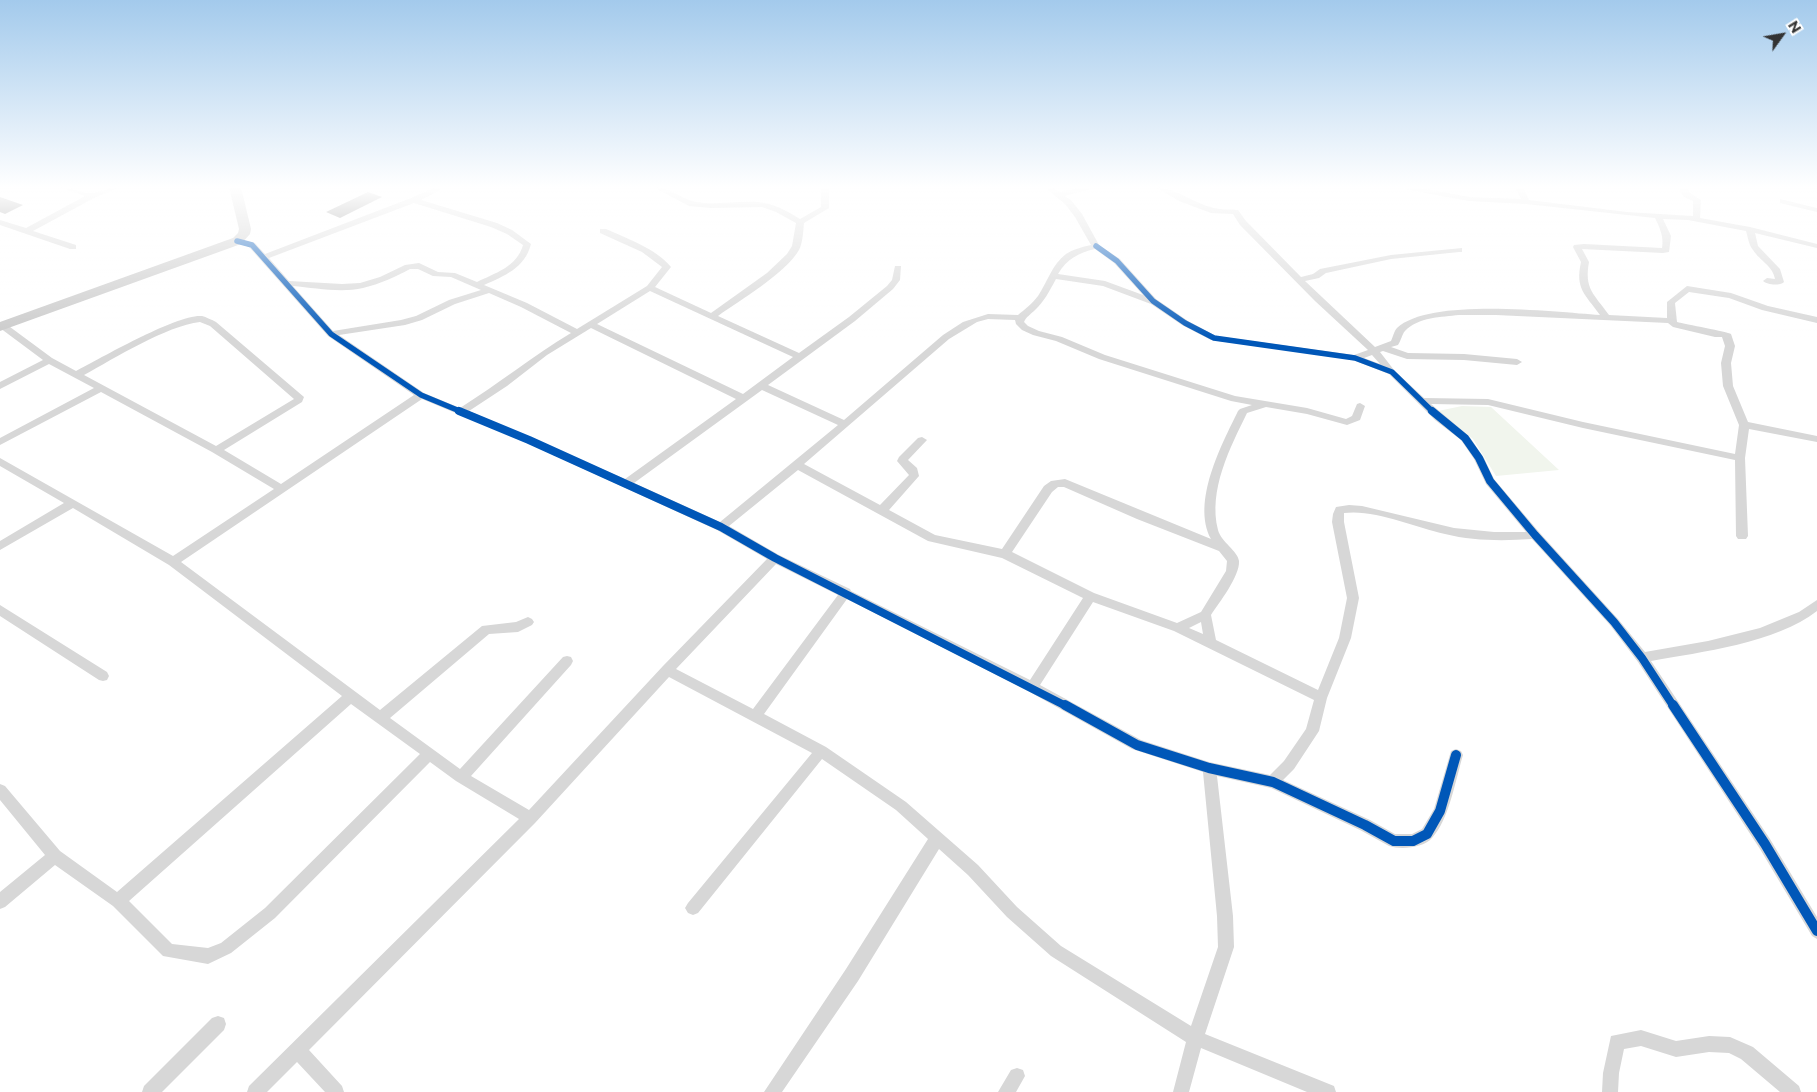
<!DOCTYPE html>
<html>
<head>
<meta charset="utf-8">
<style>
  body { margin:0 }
  #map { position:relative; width:1817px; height:1092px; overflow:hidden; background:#fff; font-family:Montserrat,sans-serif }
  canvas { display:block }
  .north { position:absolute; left:1757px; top:10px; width:50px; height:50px; -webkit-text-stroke:4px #fff; paint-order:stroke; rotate:58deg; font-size:14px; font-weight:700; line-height:20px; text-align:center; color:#333 }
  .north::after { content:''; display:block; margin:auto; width:18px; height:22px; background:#333; clip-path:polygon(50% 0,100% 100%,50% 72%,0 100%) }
</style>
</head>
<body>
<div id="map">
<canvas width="1817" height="1092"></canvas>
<div class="north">N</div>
</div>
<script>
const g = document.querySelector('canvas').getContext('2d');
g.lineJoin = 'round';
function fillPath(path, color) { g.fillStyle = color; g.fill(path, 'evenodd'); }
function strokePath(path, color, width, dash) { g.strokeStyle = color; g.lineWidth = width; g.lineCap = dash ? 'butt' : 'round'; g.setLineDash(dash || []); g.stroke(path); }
fillPath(new Path2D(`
  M 1462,406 L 1491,407 L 1559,470 L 1496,476 L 1473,439 L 1438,411 Z`), '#f1f5ed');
fillPath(new Path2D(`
  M 368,192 L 382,197 L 340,218 L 326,212 Z
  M 0,197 L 23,205 L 5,214 L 0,212 Z`), '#818181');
fillPath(new Path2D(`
  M 60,187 C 71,186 83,194 92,193 C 102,192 109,186 120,187 L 94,198 L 33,231 L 76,245 L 76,249 L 70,249 L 0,225 L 0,220 L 26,228 L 85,196 Z
  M 436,187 L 446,187 L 421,200 L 497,223 L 512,230 L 531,244 C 525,268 504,276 484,285 L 527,303 L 577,329 L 647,286 L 662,267 L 642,252 L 600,233 L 600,229 L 606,229 C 628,239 655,248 671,267 L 655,287 L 711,313 L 767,273 L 787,254 L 792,246 L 796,223 L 776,212 L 762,207 L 711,208 L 689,206 L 653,187 C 670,187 681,199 696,202 C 718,206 744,199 765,203 C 778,206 789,212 800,219 L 821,207 L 821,187 L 829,187 L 829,208 L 804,223 C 803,232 803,242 799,250 C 786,273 740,300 718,316 L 799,353 L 849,317 L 887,286 L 892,280 L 895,266 L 901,266 L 900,280 L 893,289 L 855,321 L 768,385 L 844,420 L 943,335 L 963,322 L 988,314 L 1018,315 C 1025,309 1032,304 1038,296 C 1047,283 1052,264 1066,254 C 1074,249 1082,247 1091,245 L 1075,217 L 1065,204 L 1044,187 L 1052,187 L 1060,192 L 1080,187 L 1092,187 L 1091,189 L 1064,196 L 1071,200 L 1082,214 L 1099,245 L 1120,259 L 1156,299 L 1188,321 L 1216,336 L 1354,355 L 1368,350 L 1315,301 L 1240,225 L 1233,214 L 1211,213 L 1179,201 L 1155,187 C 1174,187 1195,204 1214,208 C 1222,210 1230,209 1238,210 L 1246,221 L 1301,277 L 1313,274 L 1320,269 L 1391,255 L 1462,248 L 1462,252 L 1459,252 L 1391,259 L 1326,273 L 1319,278 L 1305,281 L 1375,347 L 1391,341 C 1393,337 1394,331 1397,328 C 1430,297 1555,312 1600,315 C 1585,294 1575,289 1581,262 L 1573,247 L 1574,245 L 1584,244 L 1662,248 C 1664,237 1660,228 1655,218 L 1526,204 L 1469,201 L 1405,189 L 1401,187 L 1416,187 L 1469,197 L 1521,199 L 1515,187 L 1523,187 L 1529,200 L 1627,212 L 1693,216 L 1693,201 L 1684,197 L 1678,187 L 1686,187 L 1690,193 L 1701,200 L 1700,218 L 1750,227 L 1817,244 L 1817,248 L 1755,233 L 1758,246 L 1780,269 L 1784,282 C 1780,286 1767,285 1763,281 L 1767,278 L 1775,279 C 1773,266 1760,261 1753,250 C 1749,245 1748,238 1746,231 L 1688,220 L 1663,219 L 1671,236 L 1669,252 L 1663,253 L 1582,249 L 1589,262 C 1584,289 1594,294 1609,315 L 1667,318 L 1667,302 L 1687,286 L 1731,293 L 1768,306 L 1817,317 L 1817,323 L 1762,310 L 1729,298 L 1689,292 L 1675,303 L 1677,322 C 1685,324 1728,332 1731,334 L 1735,346 L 1731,363 L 1733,386 L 1748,422 L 1817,436 L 1817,442 L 1749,429 L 1745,458 L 1748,536 L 1746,539 L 1738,539 L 1736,536 L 1735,460 L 1583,428 L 1488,405 L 1431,404 L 1469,436 L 1484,458 L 1494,479 L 1539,532 L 1618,619 L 1645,652 L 1708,641 L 1760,628 L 1799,612 L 1817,600 L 1817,611 C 1776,643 1701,652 1651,661 L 1770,839 L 1817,917 L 1817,939 L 1812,936 L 1760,849 L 1638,662 L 1610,625 L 1532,539 C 1503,541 1473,541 1445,534 C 1414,527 1375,509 1344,513 L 1344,522 L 1359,598 L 1351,638 L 1327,698 L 1319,731 L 1294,769 L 1283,780 L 1370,820 L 1395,834 L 1412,834 L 1422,829 L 1434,809 L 1451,751 L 1456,749 L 1461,751 L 1463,755 C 1456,778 1449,820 1432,838 C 1423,848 1401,850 1389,846 L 1360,830 L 1271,788 L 1217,776 L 1233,916 L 1234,947 L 1205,1034 L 1334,1086 L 1336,1092 L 1307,1092 L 1201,1048 L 1189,1092 L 1173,1092 L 1186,1042 L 1051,956 L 1007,917 L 968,875 L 939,849 L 858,981 L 782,1092 L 764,1092 L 846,969 L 928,839 L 896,810 L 822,759 L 698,913 L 693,915 L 688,913 L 685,908 L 688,903 L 812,753 L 669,677 L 535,823 L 309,1050 L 342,1086 L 344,1092 L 325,1092 L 297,1062 L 267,1092 L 247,1092 L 249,1086 L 519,819 L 456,781 L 430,762 L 275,918 L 231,953 L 208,964 L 163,956 L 113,906 L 55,865 L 5,907 L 0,909 L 0,892 L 45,855 L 0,800 L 0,784 L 5,786 L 60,851 L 117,892 L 342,696 L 169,565 L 73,508 L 0,550 L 0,541 L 64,503 L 0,466 L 0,458 L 173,556 L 274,489 L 212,452 L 101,392 L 0,445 L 0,438 L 94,388 L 49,364 L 0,389 L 0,382 L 43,360 L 0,328 L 0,324 L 6,324 L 52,358 L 76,371 C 101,358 177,314 202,316 C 206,317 212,320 216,322 L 304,397 L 302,402 L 224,450 L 281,484 L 414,395 L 328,336 L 249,247 L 233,241 L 237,239 L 255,243 L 265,254 L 411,198 ZM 414,203 L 491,227 L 507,234 L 523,245 C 517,267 495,273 477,282 L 455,273 L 438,272 L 419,263 L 405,265 L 380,277 L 360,283 L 342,284 L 289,281 L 269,258 ZM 1095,249 L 1114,263 L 1143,295 L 1105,281 L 1058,274 C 1067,259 1078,253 1095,249 ZM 410,269 L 418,269 L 433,276 L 451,277 L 481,290 L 449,300 L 416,316 L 401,320 L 333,331 L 293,286 C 315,288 341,293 363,288 C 380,284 395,277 410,269 ZM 1056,279 L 1103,286 L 1151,304 L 1182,325 L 1211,340 L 1330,356 L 1353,360 L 1389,374 L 1435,420 L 1461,440 L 1474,459 L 1486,484 L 1526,532 L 1494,532 L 1454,528 L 1362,506 L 1349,505 L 1336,507 L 1333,514 L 1332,522 L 1347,598 L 1339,638 L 1318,690 L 1216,640 L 1211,615 C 1219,603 1240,576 1239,561 C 1238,551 1221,542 1218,530 C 1208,490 1230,448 1247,413 L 1266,407 L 1307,414 L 1347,425 L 1360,420 L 1365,406 L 1360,403 L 1357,404 L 1352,416 L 1346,419 L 1307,408 L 1235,396 L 1105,355 L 1062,337 L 1039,331 L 1028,326 L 1024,322 C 1026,317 1031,314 1035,310 C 1044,302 1050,290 1056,279 ZM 650,291 L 793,357 L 743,394 L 597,324 ZM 489,293 L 521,307 L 571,333 C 533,356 498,384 460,408 L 424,393 L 339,335 L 405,325 L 422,320 L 455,304 ZM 1459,315 L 1496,315 L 1668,323 L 1673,327 L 1715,337 L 1722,337 L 1725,346 L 1721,363 L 1723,386 L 1739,425 L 1735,454 L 1583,422 L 1488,399 L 1424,398 L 1394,370 L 1380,352 L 1383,351 L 1407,359 L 1464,360 L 1517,365 L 1522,362 L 1517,359 L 1464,354 L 1408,353 L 1391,347 L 1398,345 C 1401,341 1402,334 1405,331 C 1418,317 1442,317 1459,315 ZM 988,319 L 1015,320 L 1016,324 L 1022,330 L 1033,335 L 1056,341 L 1099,359 L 1231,401 L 1252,405 L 1240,409 L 1238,411 C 1222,444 1191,502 1211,539 L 1065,479 L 1051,481 L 1044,486 L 1002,549 L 935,535 L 889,510 L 919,476 L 917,468 L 908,460 L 927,440 L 922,437 L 918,438 L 899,457 L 897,461 L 909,475 L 880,505 L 804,464 L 949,339 L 977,322 ZM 200,322 L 210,326 L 294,399 L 216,446 L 84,375 C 115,358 166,326 200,322 ZM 591,328 L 736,399 L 625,479 L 469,411 L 507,386 L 547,355 ZM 1372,355 L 1380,364 L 1364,358 ZM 762,390 L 838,425 L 720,522 L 634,483 ZM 422,399 L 525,442 L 717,530 L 767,559 L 663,666 L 529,810 L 471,776 L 571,665 L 573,661 L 571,657 L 567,656 L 563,657 L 460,769 L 390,718 L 489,634 L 518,632 L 532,625 L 534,622 L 532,619 L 528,617 L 516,622 L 482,626 L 380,710 L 181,562 ZM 798,470 L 928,541 L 1002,558 L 1083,598 L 1030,680 L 851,591 L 850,589 L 779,555 L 729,526 ZM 1058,487 L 1064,487 L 1137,519 L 1219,551 L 1227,561 L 1226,571 L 1201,612 L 1177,623 L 1094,593 L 1012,552 L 1052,492 ZM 776,564 L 838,595 L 753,709 L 676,669 ZM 847,599 L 1028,691 L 1132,749 L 1203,772 L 1217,916 L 1218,947 L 1191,1026 L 1061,946 L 1017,907 L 978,865 L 906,802 L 826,747 L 764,714 ZM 1093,602 L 1174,631 L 1314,700 L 1306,729 L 1284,761 L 1270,775 L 1209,762 L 1141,740 L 1040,685 ZM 1201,622 L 1203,634 L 1189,628 ZM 351,704 L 420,754 L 265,908 L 221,943 L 208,948 L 172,944 L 129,901 Z
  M 1780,199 L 1817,208 L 1817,212 L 1780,203 Z
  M 0,605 L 107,672 L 109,676 L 107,680 L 103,681 L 99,680 L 0,616 Z
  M 218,1016 L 224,1018 L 226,1024 L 224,1030 L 162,1092 L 142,1092 L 144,1086 L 212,1018 Z
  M 1641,1030 L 1676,1041 L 1709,1036 L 1730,1037 L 1753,1047 L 1799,1086 L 1801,1092 L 1780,1092 L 1741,1059 L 1729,1053 L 1709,1052 L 1676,1057 L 1641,1046 L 1624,1049 L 1619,1073 L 1618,1092 L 1602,1092 L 1603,1073 L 1611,1036 Z
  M 1017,1068 L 1023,1070 L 1025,1076 L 1016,1092 L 998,1092 L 1011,1070 Z`), '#d7d7d7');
fillPath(new Path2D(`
  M 229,187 L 241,187 L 251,229 L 250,234 L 241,244 L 0,331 L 0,322 L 233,238 L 238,233 L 239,229 Z`), '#cacaca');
strokePath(new Path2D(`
  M 237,241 L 252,245 L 331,334 L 421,395 L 462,412
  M 1096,246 L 1117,261 L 1153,301 L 1185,323 L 1214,338 L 1355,358 L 1392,372 L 1433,412`), '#0057b8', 5.5);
strokePath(new Path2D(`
  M 459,411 L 529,440 L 721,527 L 775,558 L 1068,707
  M 1432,411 L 1465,438 L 1479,458 L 1490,481 L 1535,535 L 1614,622 L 1642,658 L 1674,707`), '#0057b8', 8);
strokePath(new Path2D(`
  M 1065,705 L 1137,745 L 1209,768 L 1273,782 L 1365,825 L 1394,841 L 1413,841 L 1427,834 L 1440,811 L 1456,755
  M 1673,705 L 1765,844 L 1817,931`), '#0057b8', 10);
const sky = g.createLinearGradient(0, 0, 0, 340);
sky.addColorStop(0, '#a3caec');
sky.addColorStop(0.55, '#fff');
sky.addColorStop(1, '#ffffff00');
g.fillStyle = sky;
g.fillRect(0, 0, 1817, 340);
</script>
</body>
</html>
